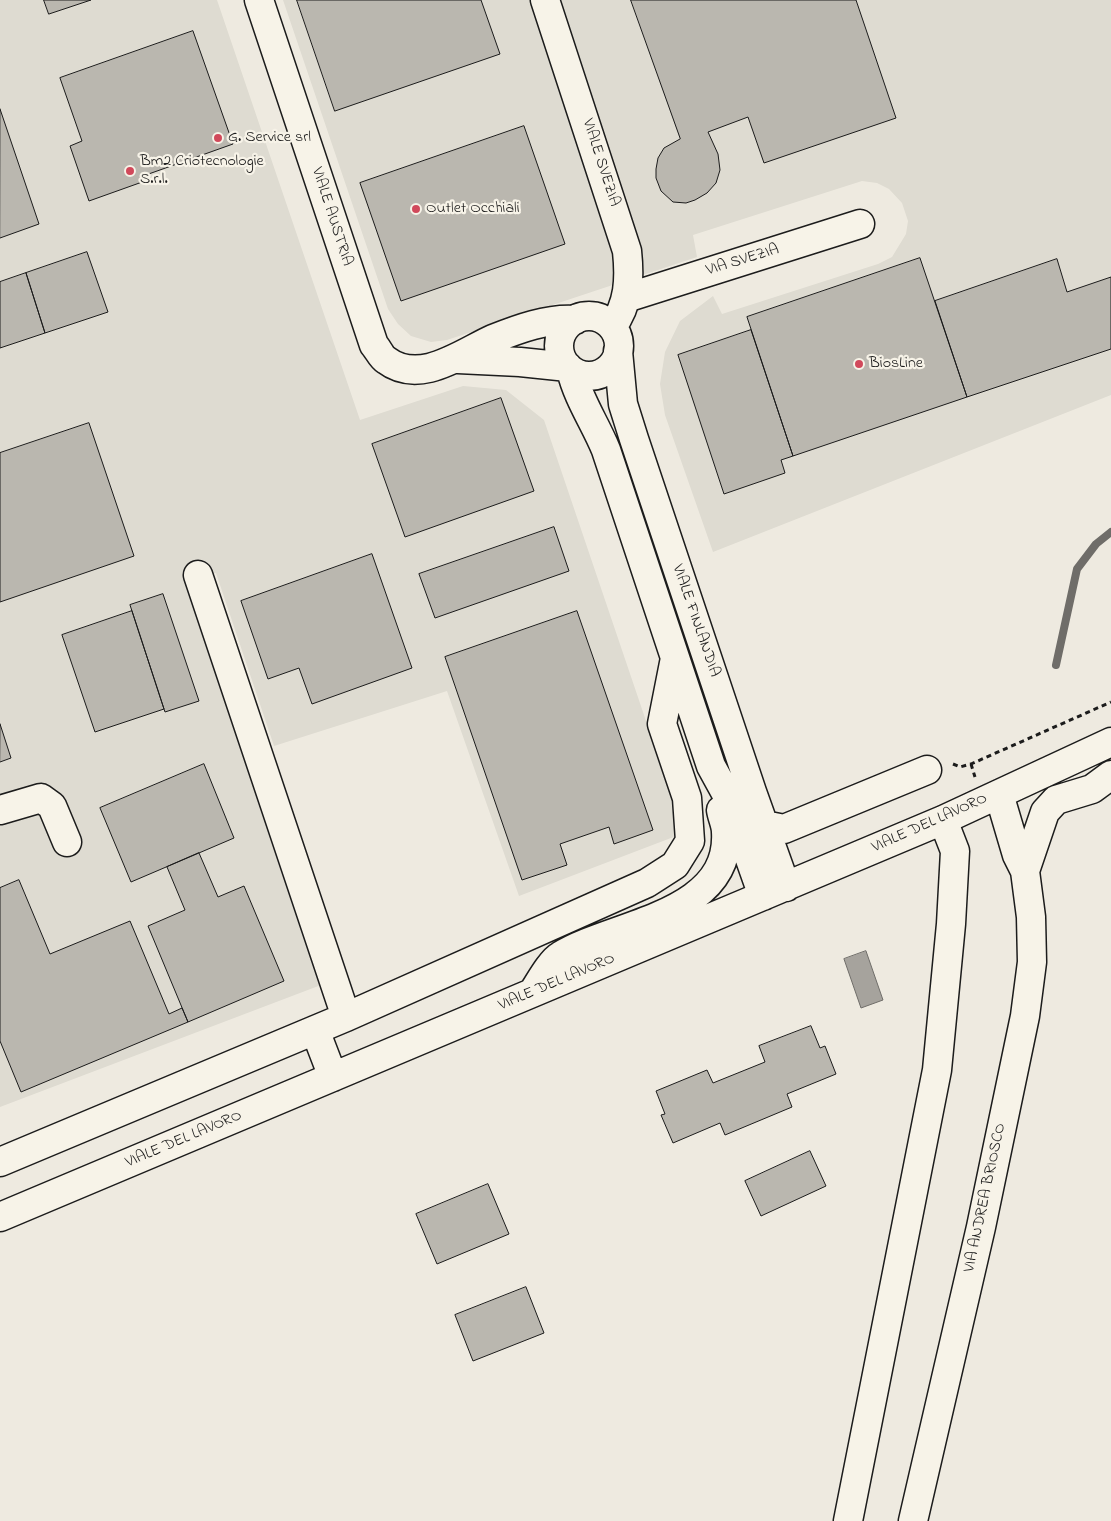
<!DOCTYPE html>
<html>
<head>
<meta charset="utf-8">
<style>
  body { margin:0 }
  canvas { display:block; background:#eeeae0 }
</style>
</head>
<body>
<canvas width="1111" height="1521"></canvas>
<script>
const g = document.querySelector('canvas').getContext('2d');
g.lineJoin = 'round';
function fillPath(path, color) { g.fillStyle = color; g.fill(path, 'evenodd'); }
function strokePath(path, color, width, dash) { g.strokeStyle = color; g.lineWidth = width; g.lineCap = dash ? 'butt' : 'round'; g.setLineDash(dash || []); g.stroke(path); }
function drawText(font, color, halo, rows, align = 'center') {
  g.font = font + ' "Indie Flower",sans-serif'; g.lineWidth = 4.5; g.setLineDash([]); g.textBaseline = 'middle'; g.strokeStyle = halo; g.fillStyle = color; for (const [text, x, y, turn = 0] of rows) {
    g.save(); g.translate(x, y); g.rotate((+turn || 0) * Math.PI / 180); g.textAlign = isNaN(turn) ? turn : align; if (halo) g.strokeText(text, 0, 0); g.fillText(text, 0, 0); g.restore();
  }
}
fillPath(new Path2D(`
  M 0,0 L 217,0 L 360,420 L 463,386 L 506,390 L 544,420 L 684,833 L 519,896 L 447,691 L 274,746 L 216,573 L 188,582 L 321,985 L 0,1107 Z
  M 283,0 L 1111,0 L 1111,395 L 713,552 L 665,415 L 660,384 L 665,352 L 680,321 L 713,296 L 722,314 L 878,264 L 892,257 L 906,234 L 908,221 L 902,203 L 889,189 L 877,183 L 862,181 L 693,235 L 697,257 L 447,340 L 431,342 L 411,336 L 398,324 L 388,309 Z`), '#dedbd1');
const water = new Path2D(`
  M 866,951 L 883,1000 L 861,1008 L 844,959 Z`);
fillPath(water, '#a6a39d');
strokePath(water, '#6f6d69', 1);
strokePath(new Path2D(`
  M 1056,665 L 1077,569 L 1096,544 L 1111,532`), '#6f6d69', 8);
const building = new Path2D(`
  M 44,0 L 91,0 L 49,14 Z
  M 297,0 L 481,0 L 500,54 L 335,111 Z
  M 631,0 L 856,0 L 896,118 L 764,163 L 748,117 L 708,132 L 718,154 L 720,170 L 716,183 L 707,193 L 695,200 L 686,203 L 673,202 L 661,191 L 656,178 L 656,169 L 658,158 L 664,148 L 680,139 Z
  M 193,31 L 233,144 L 143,176 L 145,181 L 89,201 L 70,146 L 82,141 L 60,78 Z
  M 0,109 L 39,224 L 0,238 Z
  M 524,126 L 565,244 L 401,301 L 360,183 Z
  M 87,252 L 108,312 L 45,333 L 26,273 Z
  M 920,258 L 967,397 L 793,456 L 747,317 Z
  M 1057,259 L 1067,292 L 1111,277 L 1111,349 L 967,397 L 935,301 Z
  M 26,273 L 45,333 L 0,348 L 0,282 Z
  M 751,330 L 793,456 L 781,460 L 785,473 L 724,494 L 678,355 Z
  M 501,398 L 534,491 L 405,537 L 372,444 Z
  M 89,423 L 134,556 L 0,602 L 0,453 Z
  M 554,527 L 569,571 L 435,618 L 419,574 Z
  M 372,554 L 412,668 L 312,704 L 299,668 L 268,679 L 241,601 Z
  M 163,594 L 199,701 L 165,712 L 130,605 Z
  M 132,611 L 164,709 L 95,732 L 62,635 Z
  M 577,611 L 653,830 L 614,844 L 609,827 L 560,844 L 567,865 L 522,880 L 445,657 Z
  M 0,724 L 11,758 L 0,762 Z
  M 204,764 L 234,838 L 131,882 L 100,808 Z
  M 199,853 L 218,897 L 244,886 L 284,981 L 188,1022 L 148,926 L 185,910 L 167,867 Z
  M 19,880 L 50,954 L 130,921 L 169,1014 L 182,1008 L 188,1022 L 21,1092 L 0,1041 L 0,888 Z
  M 811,1026 L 820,1048 L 825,1046 L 836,1074 L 787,1094 L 792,1107 L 725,1135 L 720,1123 L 673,1143 L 661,1115 L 665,1114 L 656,1091 L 707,1070 L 713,1083 L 765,1062 L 759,1046 Z
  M 810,1151 L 826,1186 L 761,1216 L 745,1181 Z
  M 488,1184 L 509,1234 L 437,1264 L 416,1214 Z
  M 526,1287 L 544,1333 L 473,1361 L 455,1315 Z`);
fillPath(building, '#bab7af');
strokePath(building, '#1c1c1c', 1);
const minor = new Path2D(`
  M 259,0 L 374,345 C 378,349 381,357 386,360 C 420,386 462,353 493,339 C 518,329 548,318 575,320
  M 545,0 L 627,251 C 630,279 629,304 612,327
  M 626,298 L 860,224
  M559 346a30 30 0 1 1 60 0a30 30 0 1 1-60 0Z
  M 618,351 L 623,404 L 634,439 L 752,792 L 786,887
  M 458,359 L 520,362 L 568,367
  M 571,370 C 578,399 595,423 606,450 L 711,766 L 728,797 L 763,896
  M 198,575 L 346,1017
  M 0,810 L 41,798 L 52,806 L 67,842
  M 764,825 L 784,829 L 927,770
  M 1025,871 L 1045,812 L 1056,800 L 1092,789 L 1111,775
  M 533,992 C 539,983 551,961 560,956 C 613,923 731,916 726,832 C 726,825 722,817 721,810
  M 315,1030 L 333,1077
  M 0,1162 L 346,1017 L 647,883 L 675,865 L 690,841 L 687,798 L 662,724 L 675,658
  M 0,1217 L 943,820 L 1111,742
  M 848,1521 L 937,1070 L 951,924 L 955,851 L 943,820
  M 913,1521 L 981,1227 L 1025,1016 L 1032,962 L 1031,917 L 1025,871 L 1017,855 L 999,794`);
strokePath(minor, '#1c1c1c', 31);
strokePath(new Path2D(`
  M 953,764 L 960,767 L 971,764 L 1111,702
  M 971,764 L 975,777`), '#1c1c1c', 3, [5, 4]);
strokePath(minor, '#f7f3e8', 28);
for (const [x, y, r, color] of [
  [218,138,5,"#d1495b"],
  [130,171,5,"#d1495b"],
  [416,209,5,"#d1495b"],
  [859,364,5,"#d1495b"]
]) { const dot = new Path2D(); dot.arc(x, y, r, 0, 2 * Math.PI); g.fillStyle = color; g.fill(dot); strokePath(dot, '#f7f3e8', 2); }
drawText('16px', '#1c1c1c', '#f7f3e8', [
  ["G. Service srl",228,138],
  ["Bm2 Criotecnologie",140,162],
  ["S.r.l.",140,180],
  ["Outlet Occhiali",426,209],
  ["BiosLine",869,364]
], 'left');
drawText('16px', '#1c1c1c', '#f7f3e8', [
  ["VIALE SVEZIA",600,163,72],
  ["VIALE AUSTRIA",331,217,72],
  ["VIA SVEZIA",743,261,-17],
  ["VIALE FINLANDIA",695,621,71],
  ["VIALE DEL LAVORO",930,824,-24],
  ["VIALE DEL LAVORO",557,983,-23],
  ["VIALE DEL LAVORO",184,1140,-23],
  ["VIA ANDREA BRIOSCO",986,1198,-78]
]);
</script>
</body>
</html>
